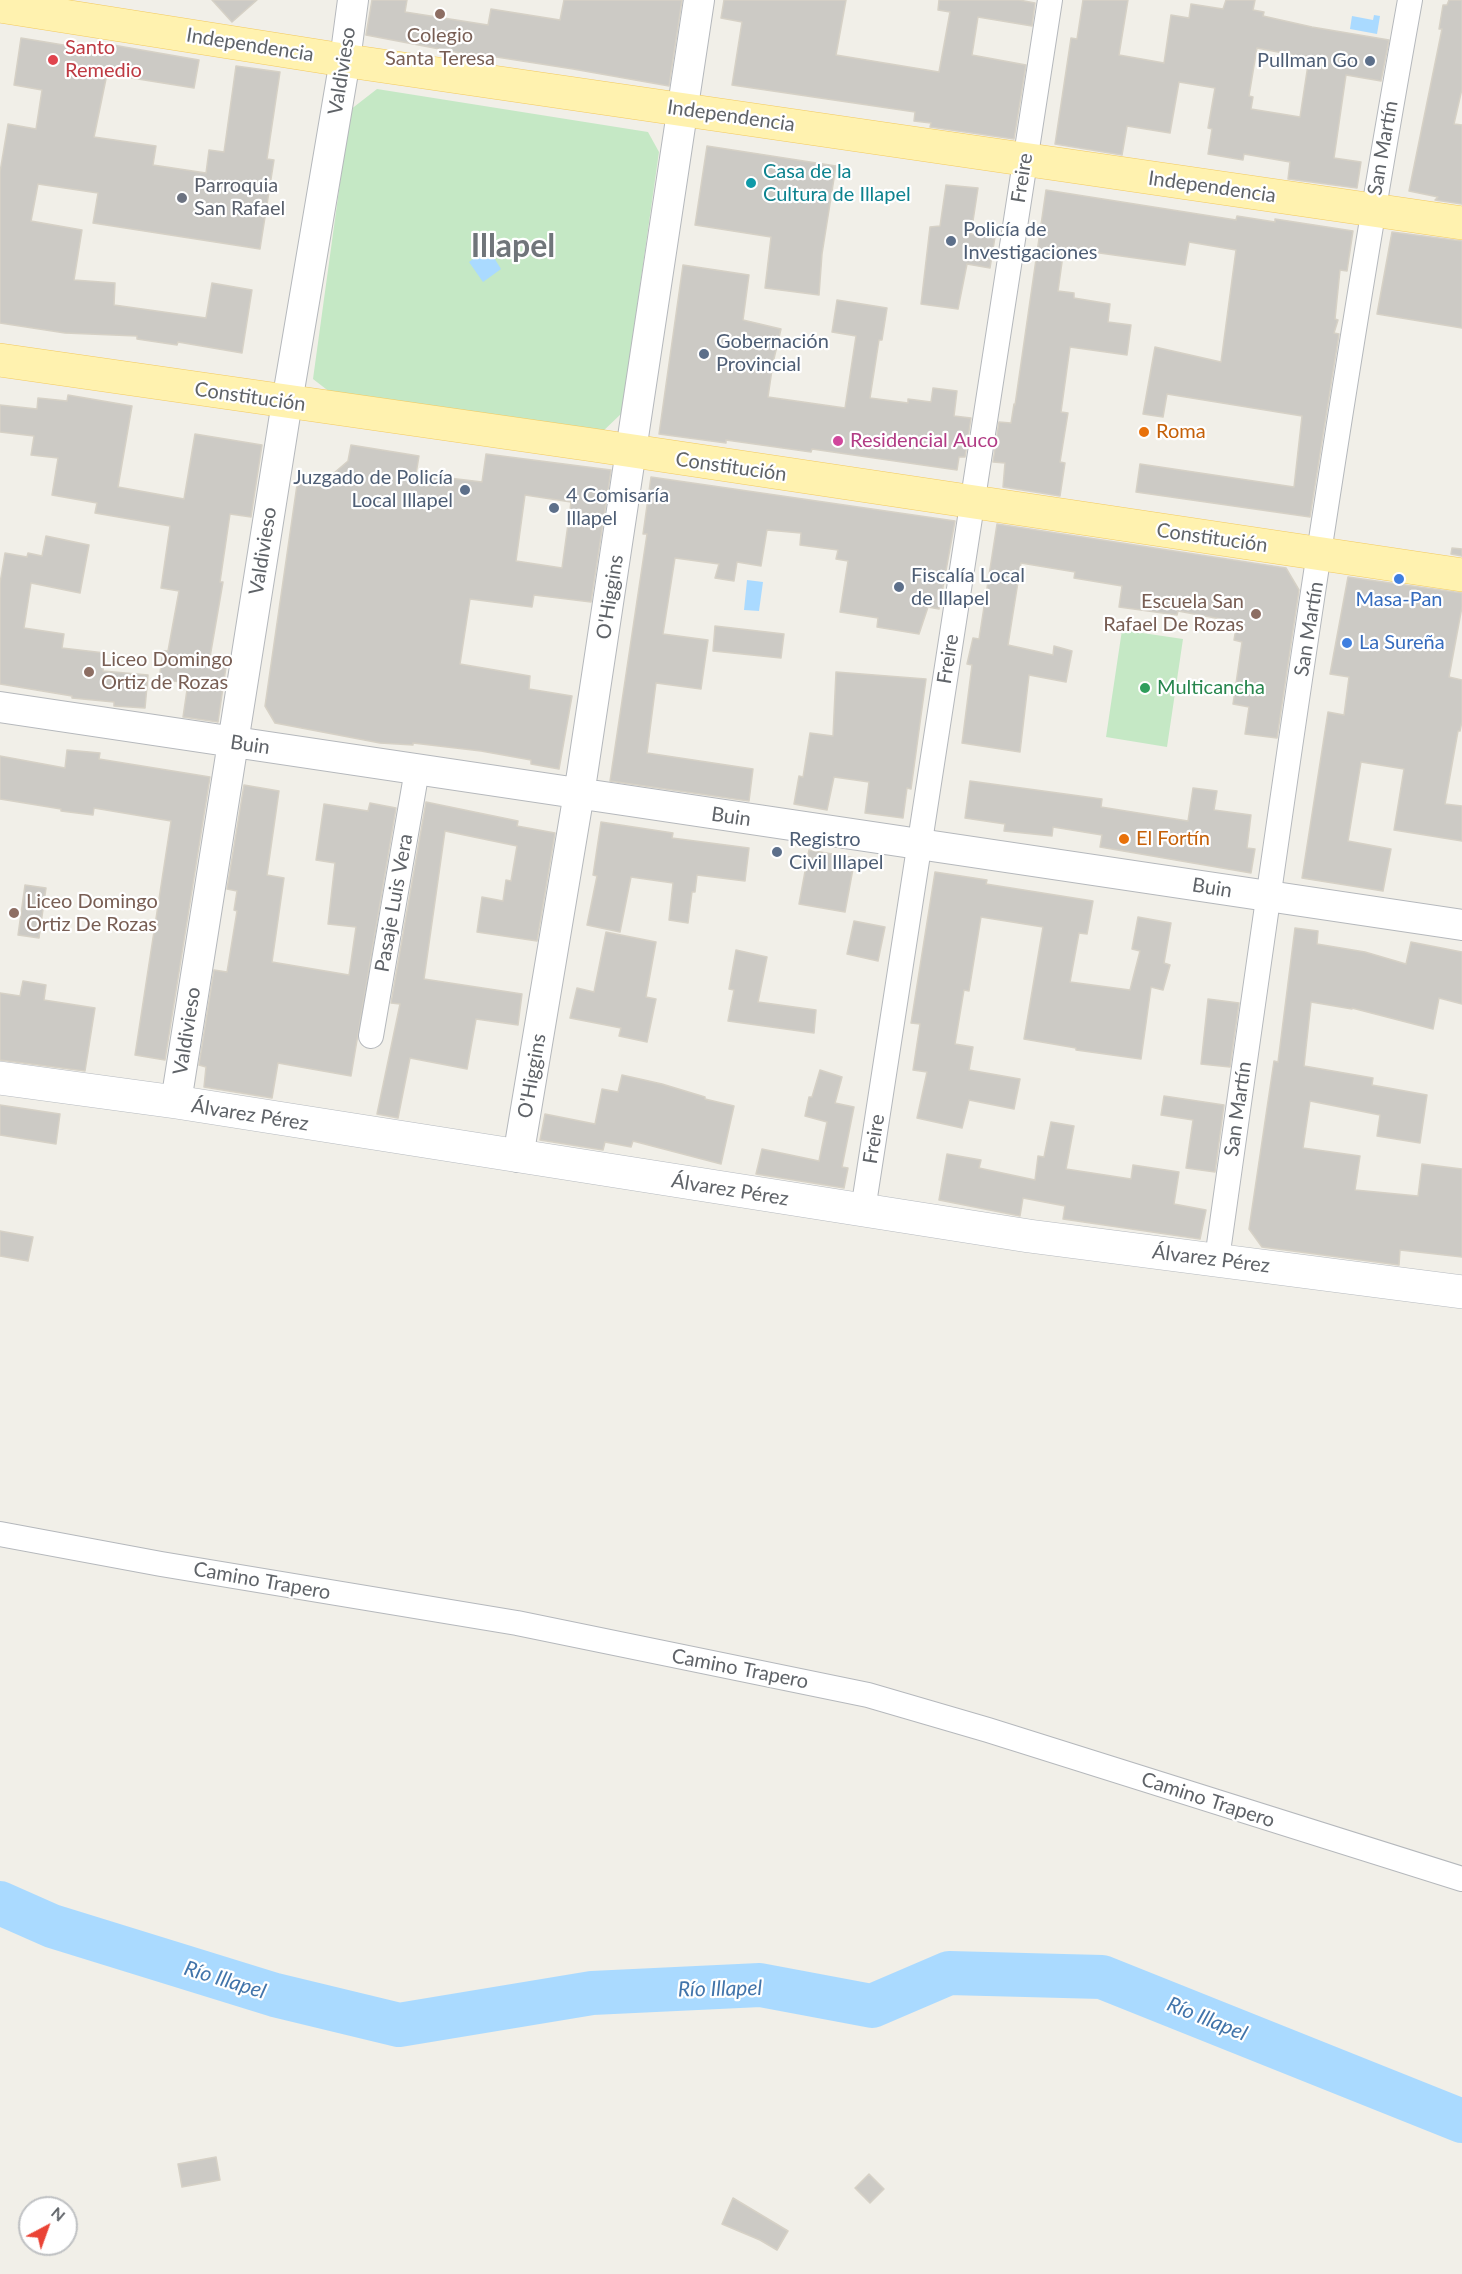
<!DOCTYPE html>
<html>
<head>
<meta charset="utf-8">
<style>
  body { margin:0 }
  #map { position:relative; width:1462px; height:2274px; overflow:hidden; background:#f1efe8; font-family:Lato,sans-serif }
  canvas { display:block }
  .north { position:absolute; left:18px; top:2196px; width:60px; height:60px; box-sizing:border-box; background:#fff; border:2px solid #bfc1c3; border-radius:50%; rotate:41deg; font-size:16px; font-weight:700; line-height:24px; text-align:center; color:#5f6368 }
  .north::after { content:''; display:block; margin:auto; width:21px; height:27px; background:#ea4335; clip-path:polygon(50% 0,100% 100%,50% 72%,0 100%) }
</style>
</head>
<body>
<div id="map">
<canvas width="1462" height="2274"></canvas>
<div class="north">N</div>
</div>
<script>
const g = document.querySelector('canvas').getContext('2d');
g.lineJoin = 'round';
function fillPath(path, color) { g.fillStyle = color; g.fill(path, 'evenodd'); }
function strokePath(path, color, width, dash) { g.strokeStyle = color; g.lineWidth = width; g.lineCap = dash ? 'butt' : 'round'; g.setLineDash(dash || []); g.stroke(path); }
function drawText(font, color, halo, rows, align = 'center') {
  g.font = font + ' Lato,sans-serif'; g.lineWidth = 4.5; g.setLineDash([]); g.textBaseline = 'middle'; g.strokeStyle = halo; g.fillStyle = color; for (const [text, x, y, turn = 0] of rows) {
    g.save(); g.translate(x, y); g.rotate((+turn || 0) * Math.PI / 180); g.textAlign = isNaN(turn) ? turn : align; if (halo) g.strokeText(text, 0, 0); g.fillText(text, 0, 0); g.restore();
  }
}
fillPath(new Path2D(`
  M 377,89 L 648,132 L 659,152 L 622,413 L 600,434 L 335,396 L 313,379 L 350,110 Z
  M 1122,630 L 1183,639 L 1167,747 L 1106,737 Z`), '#c5e8c5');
fillPath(new Path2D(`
  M 1374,15 L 1380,16 L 1377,34 L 1350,29 L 1352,16 L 1373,20 Z
  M 488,248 L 501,269 L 483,282 L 469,262 Z
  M 747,580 L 763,582 L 759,611 L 744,610 Z`), '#aadaff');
strokePath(new Path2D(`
  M 0,1903 L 52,1926 L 275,1995 L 399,2025 L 592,1993 L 760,1985 L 872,2006 L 949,1973 L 1102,1977 L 1462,2121`), '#aadaff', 44);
const building = new Path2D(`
  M 212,0 L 257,0 L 232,22 Z
  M 372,0 L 407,0 L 405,12 L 488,25 L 491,9 L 560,20 L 564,0 L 682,0 L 669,86 L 573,69 L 471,53 L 471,55 L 366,35 Z
  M 724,0 L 846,0 L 836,55 L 939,72 L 950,12 L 938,10 L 939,0 L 1019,0 L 1035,3 L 1032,26 L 978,17 L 972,55 L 1026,65 L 1014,139 L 930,127 L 931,123 L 914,121 L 915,112 L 732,85 L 742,22 L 721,18 Z
  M 1083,0 L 1128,0 L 1119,55 L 1164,63 L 1171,15 L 1189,18 L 1191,4 L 1223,9 L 1226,0 L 1255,0 L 1253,10 L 1264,12 L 1263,16 L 1312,27 L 1389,40 L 1381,81 L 1346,75 L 1334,158 L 1361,162 L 1357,188 L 1288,179 L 1290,162 L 1244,154 L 1243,160 L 1208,154 L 1212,129 L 1208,128 L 1215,88 L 1179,82 L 1170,133 L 1127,126 L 1122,155 L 1055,144 L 1071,38 L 1077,39 ZM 1257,48 L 1309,58 L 1300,117 L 1251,109 L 1253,97 L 1249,96 Z
  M 1449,0 L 1462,0 L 1462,89 L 1454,124 L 1462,125 L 1462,204 L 1435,200 L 1438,197 L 1409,191 L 1442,29 L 1439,29 L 1443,5 L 1447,5 Z
  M 21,38 L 112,53 L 113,45 L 199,60 L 194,88 L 107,74 L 94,137 L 156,146 L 153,165 L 206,173 L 209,150 L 224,152 L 236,66 L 280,72 L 267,159 L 274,160 L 260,249 L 93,223 L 98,193 L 38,184 L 31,221 L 82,230 L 74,280 L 115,283 L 114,305 L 206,318 L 212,283 L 252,290 L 242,353 L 178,342 L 177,345 L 137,339 L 137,336 L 65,333 L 0,323 L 0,172 L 8,124 L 36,129 L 42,90 L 14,85 Z
  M 707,146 L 836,166 L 822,254 L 819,295 L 765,288 L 771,237 L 695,225 Z
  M 946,185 L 978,188 L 971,234 L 995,237 L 990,268 L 967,264 L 958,309 L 921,304 L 930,227 L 940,226 Z
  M 1046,190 L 1236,220 L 1237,216 L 1275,222 L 1275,219 L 1353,231 L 1347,271 L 1340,270 L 1335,319 L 1338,320 L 1334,333 L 1339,334 L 1310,517 L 1136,492 L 1140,464 L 1294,487 L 1302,416 L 1167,394 L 1163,417 L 1143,414 L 1155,347 L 1221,362 L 1236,250 L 1189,242 L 1185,265 L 1064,248 L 1058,291 L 1074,293 L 1074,298 L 1110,304 L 1108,322 L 1131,325 L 1127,355 L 1070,347 L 1061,412 L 1068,413 L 1060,462 L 1065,463 L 1060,496 L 1003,487 L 1005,463 L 993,462 L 999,422 L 1011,423 L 1014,404 L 1015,405 Z
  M 1392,232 L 1462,241 L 1462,328 L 1377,314 Z
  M 683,265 L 749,275 L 743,320 L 781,329 L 773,363 L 768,397 L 845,408 L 856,336 L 832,332 L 837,300 L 887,308 L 882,340 L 879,340 L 870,398 L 908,403 L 908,399 L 931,402 L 933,388 L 957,391 L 954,416 L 971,418 L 965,457 L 959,457 L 957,470 L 812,449 L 811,452 L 726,440 L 726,443 L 659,434 Z
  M 68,395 L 132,406 L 118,487 L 184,499 L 195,434 L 262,445 L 251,517 L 230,514 L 220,582 L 223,582 L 210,657 L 227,660 L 218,722 L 183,717 L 188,683 L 159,679 L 163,651 L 168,651 L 179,591 L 161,588 L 170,526 L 95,513 L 97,503 L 52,495 L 58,458 L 31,455 L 34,436 L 0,432 L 0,405 L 37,409 L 38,398 L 67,401 Z
  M 351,445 L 419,456 L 416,474 L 482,482 L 486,454 L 611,470 L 591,602 L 534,595 L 532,607 L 470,599 L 460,664 L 530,676 L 529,689 L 572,696 L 559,769 L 531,764 L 531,760 L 481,751 L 413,743 L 413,745 L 380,743 L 275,723 L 265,706 L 298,478 L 327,479 L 348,461 ZM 525,495 L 571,502 L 562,568 L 516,561 Z
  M 651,477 L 955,521 L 939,609 L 928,607 L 919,634 L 877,627 L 878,618 L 840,612 L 848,561 L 836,559 L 838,550 L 800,545 L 801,533 L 767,530 L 761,566 L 737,562 L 734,581 L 715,578 L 719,564 L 675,558 L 663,634 L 708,640 L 701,689 L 656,683 L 647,753 L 753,769 L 749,801 L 610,781 L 647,534 L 643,534 Z
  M 997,524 L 1286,568 L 1299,590 L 1277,738 L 1245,734 L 1249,707 L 1233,704 L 1242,642 L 1234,640 L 1237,622 L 1178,611 L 1177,615 L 1119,607 L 1122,586 L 1074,578 L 1075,572 L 1021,563 L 1008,645 L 1053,655 L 1054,646 L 1072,651 L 1066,682 L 1029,675 L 1020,752 L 962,743 L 972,665 L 967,664 L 973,638 L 979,639 Z
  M 46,536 L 89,545 L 80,593 L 31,583 L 24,628 L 64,634 L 62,648 L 105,653 L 103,671 L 148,675 L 145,708 L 114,706 L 114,702 L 72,698 L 72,696 L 0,684 L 0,583 L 5,553 L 27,557 L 28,553 L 42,556 Z
  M 1452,548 L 1462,549 L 1462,556 L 1451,554 Z
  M 1348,577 L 1462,593 L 1462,607 L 1449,677 L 1462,680 L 1462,721 L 1460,731 L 1458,731 L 1445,804 L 1462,806 L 1462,841 L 1394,830 L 1404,769 L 1361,762 L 1348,841 L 1391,849 L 1383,891 L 1302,878 L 1328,712 L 1344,715 L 1349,677 L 1330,674 Z
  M 715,626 L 784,634 L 781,658 L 713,651 Z
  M 836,672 L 926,679 L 911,789 L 907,788 L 903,818 L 865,813 L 869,782 L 834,777 L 827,810 L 794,804 L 799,776 L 803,777 L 810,733 L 833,736 Z
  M 67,750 L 100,753 L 99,759 L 210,777 L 165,1060 L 135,1055 L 171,821 L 94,808 L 93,815 L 61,811 L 61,809 L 0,799 L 0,756 L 65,768 Z
  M 970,781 L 1102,799 L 1101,807 L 1188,821 L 1193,788 L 1217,791 L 1214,810 L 1251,815 L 1247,848 L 1255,849 L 1251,873 L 1100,847 L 1102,835 L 1053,827 L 1052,836 L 1004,831 L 1005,824 L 965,818 Z
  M 244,785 L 279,791 L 267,875 L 284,878 L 272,962 L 349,975 L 356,927 L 328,924 L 335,863 L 316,860 L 324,804 L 368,811 L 370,803 L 396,808 L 351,1076 L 278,1063 L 272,1098 L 204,1087 L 206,1067 L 199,1065 L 214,970 L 227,972 L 237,911 L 234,910 L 237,891 L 227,889 Z
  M 426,802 L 518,821 L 517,826 L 555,833 L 537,941 L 477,932 L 482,897 L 503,901 L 506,880 L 511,881 L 517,846 L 445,831 L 424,979 L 522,994 L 518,1025 L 476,1019 L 467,1069 L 410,1058 L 398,1118 L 377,1114 L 400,1004 L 391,1003 Z
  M 601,822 L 673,833 L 672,838 L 749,848 L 745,881 L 697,875 L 695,892 L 692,892 L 688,923 L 669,920 L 673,883 L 631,877 L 620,932 L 587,925 L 597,876 L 593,875 Z
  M 809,850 L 855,858 L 845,912 L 799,904 Z
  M 935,872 L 987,880 L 986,884 L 1093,901 L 1087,934 L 1079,933 L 1070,982 L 1130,990 L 1140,951 L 1132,949 L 1138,917 L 1171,923 L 1164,963 L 1170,965 L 1163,990 L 1151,987 L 1141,1059 L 1076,1050 L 1076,1048 L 1024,1039 L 1043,927 L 981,917 L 969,991 L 964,990 L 955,1044 L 973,1047 L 969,1070 L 1020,1079 L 1014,1109 L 969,1100 L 962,1128 L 917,1118 L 927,1072 L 913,1070 L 920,1024 L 911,1023 Z
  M 25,885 L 46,888 L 39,938 L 18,935 Z
  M 854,921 L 885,927 L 878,961 L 847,954 Z
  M 1295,928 L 1318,931 L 1317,944 L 1365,952 L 1406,964 L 1411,942 L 1462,952 L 1462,1004 L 1439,998 L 1433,1029 L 1352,1008 L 1352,1009 L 1311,1002 L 1304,1066 L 1373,1078 L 1372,1085 L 1427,1095 L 1420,1143 L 1377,1136 L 1380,1115 L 1310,1101 L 1303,1148 L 1360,1156 L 1355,1190 L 1418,1196 L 1422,1164 L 1462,1169 L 1462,1257 L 1400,1250 L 1399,1265 L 1262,1247 L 1249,1229 L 1274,1061 L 1278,1062 Z
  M 606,932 L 656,942 L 646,997 L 656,999 L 647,1042 L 619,1036 L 621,1028 L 570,1018 L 577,988 L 594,992 Z
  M 736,950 L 767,957 L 758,1002 L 816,1010 L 814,1033 L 728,1021 L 734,990 L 729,989 Z
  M 23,981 L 46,985 L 44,1000 L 95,1008 L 85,1071 L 0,1060 L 0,993 L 20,996 Z
  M 1208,999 L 1239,1003 L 1230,1067 L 1201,1064 Z
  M 820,1070 L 842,1077 L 835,1103 L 854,1107 L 842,1167 L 848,1168 L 844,1188 L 756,1174 L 762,1149 L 819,1161 L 827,1122 L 805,1116 L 809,1097 L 812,1097 Z
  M 622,1075 L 662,1084 L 705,1097 L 705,1099 L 734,1106 L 721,1164 L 633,1141 L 631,1147 L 605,1142 L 603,1150 L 540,1140 L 545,1114 L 595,1124 L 602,1089 L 618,1092 Z
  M 1164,1096 L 1224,1105 L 1215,1172 L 1186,1168 L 1193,1120 L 1161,1115 Z
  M 0,1105 L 60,1114 L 56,1144 L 0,1135 Z
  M 1051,1122 L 1074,1126 L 1066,1169 L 1131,1179 L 1133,1165 L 1179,1172 L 1174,1204 L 1206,1210 L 1200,1239 L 1063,1219 L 1065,1206 L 1023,1198 L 1020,1216 L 939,1200 L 947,1154 L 981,1160 L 979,1168 L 1035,1180 L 1038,1156 L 1044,1157 Z
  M 0,1231 L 33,1237 L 28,1261 L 0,1256 Z
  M 216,2157 L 220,2180 L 182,2187 L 178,2164 Z
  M 869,2174 L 884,2189 L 870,2203 L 855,2188 Z
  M 733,2198 L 788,2231 L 777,2250 L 760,2240 L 722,2224 Z`);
fillPath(building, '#cccac5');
strokePath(building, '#d6d1c6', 1.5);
const minor = new Path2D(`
  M 371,1036 L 417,770
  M 863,1210 L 1050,0
  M 1217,1259 C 1276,839 1335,418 1410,0
  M 0,1534 L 161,1564 L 517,1623 L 868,1695 L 988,1730 L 1462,1879`);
const tertiary = new Path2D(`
  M 0,707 L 1462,925
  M 176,1102 L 287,402 L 345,60 L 353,0
  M 518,1157 L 582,775 L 699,0`);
const secondary = new Path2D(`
  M 0,1078 L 176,1102 L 1029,1236 L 1462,1292`);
const primary = new Path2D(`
  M 0,6 L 362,63 L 1462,223
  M 0,360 L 593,445 L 1462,575`);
strokePath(minor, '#b5b8bc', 26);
strokePath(tertiary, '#b5b8bc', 32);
strokePath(secondary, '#b6babf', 34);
strokePath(primary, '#f2c960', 34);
strokePath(minor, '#fff', 24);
strokePath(tertiary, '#fff', 30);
strokePath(secondary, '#fff', 33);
strokePath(primary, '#fff2af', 33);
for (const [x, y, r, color] of [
  [440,14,6,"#8d6e63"],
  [53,60,6,"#e0444e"],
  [1370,61,6,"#5c6f8a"],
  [751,183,6,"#0f9aa8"],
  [182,198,6,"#6b7280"],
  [951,241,6,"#5c6f8a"],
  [704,354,6,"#5c6f8a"],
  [1144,432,6,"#e8710a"],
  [838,441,6,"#d1479c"],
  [465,490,6,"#5c6f8a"],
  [554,508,6,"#5c6f8a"],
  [1399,579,6,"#3f7fe0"],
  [899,587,6,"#5c6f8a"],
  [1256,614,6,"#8d6e63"],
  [1347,643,6,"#3f7fe0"],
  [89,672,6,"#8d6e63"],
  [1145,688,6,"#2e9e5b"],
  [1124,839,6,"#e8710a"],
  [777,852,6,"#5c6f8a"],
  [14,913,6,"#8d6e63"]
]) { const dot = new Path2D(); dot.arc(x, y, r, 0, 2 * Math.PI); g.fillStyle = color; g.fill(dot); strokePath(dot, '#fff', 2); }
drawText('20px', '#785e54', '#fff', [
  ["Colegio",440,36,"center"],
  ["Santa Teresa",440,59,"center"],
  ["Escuela San",1244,602,"right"],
  ["Rafael De Rozas",1244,625,"right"],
  ["Liceo Domingo",101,660],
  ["Ortiz de Rozas",101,683],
  ["Liceo Domingo",26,902],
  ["Ortiz De Rozas",26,925]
], 'left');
drawText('20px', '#5f6368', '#fff', [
  ["Independencia",250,45,9],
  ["Valdivieso",342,71,-81],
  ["Independencia",731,116,8],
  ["San Martín",1383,148,-80],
  ["Freire",1022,178,-81],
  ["Independencia",1212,187,8],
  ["Constitución",250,397,8],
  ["Constitución",731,467,8],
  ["Constitución",1212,538,8],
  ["Valdivieso",263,551,-81],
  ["O'Higgins",610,597,-81],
  ["San Martín",1309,629,-81],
  ["Freire",948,659,-81],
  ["Buin",250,745,8],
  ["Buin",731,817,8],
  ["Buin",1212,888,9],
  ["Pasaje Luis Vera",394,903,-80],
  ["Valdivieso",187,1031,-81],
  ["O'Higgins",532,1076,-80],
  ["San Martín",1238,1109,-82],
  ["Álvarez Pérez",250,1115,9],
  ["Freire",874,1139,-81],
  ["Álvarez Pérez",730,1190,9],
  ["Álvarez Pérez",1211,1259,7],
  ["Camino Trapero",262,1581,10],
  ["Camino Trapero",740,1669,11],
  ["Camino Trapero",1208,1800,18]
]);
drawText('20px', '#be3a42', '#fff', [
  ["Santo",65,48],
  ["Remedio",65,71]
], 'left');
drawText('20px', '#4e5e75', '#fff', [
  ["Pullman Go",1358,61,"right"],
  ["Policía de",963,230],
  ["Investigaciones",963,253],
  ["Gobernación",716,342],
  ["Provincial",716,365],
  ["Juzgado de Policía",453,478,"right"],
  ["Local Illapel",453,501,"right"],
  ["4 Comisaría",566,496],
  ["Illapel",566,519],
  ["Fiscalía Local",911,576],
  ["de Illapel",911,599],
  ["Registro",789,840],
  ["Civil Illapel",789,863]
], 'left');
drawText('20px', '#0d838f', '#fff', [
  ["Casa de la",763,172],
  ["Cultura de Illapel",763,195]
], 'left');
drawText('20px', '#5b616d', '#fff', [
  ["Parroquia",194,186],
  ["San Rafael",194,209]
], 'left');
drawText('20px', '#c56008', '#fff', [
  ["Roma",1156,432],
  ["El Fortín",1136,839]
], 'left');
drawText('20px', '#b23c85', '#fff', [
  ["Residencial Auco",850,441]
], 'left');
drawText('20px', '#366cbe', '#fff', [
  ["Masa-Pan",1399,600],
  ["La Sureña",1359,643,"left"]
]);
drawText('20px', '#27864d', '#fff', [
  ["Multicancha",1157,688]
], 'left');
drawText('italic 21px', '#4174aa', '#fff', [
  ["Río Illapel",225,1980,17],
  ["Río Illapel",720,1989,-1],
  ["Río Illapel",1207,2019,22]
]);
drawText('bold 32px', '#70757a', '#fff', [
  ["Illapel",513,247]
]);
</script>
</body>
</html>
